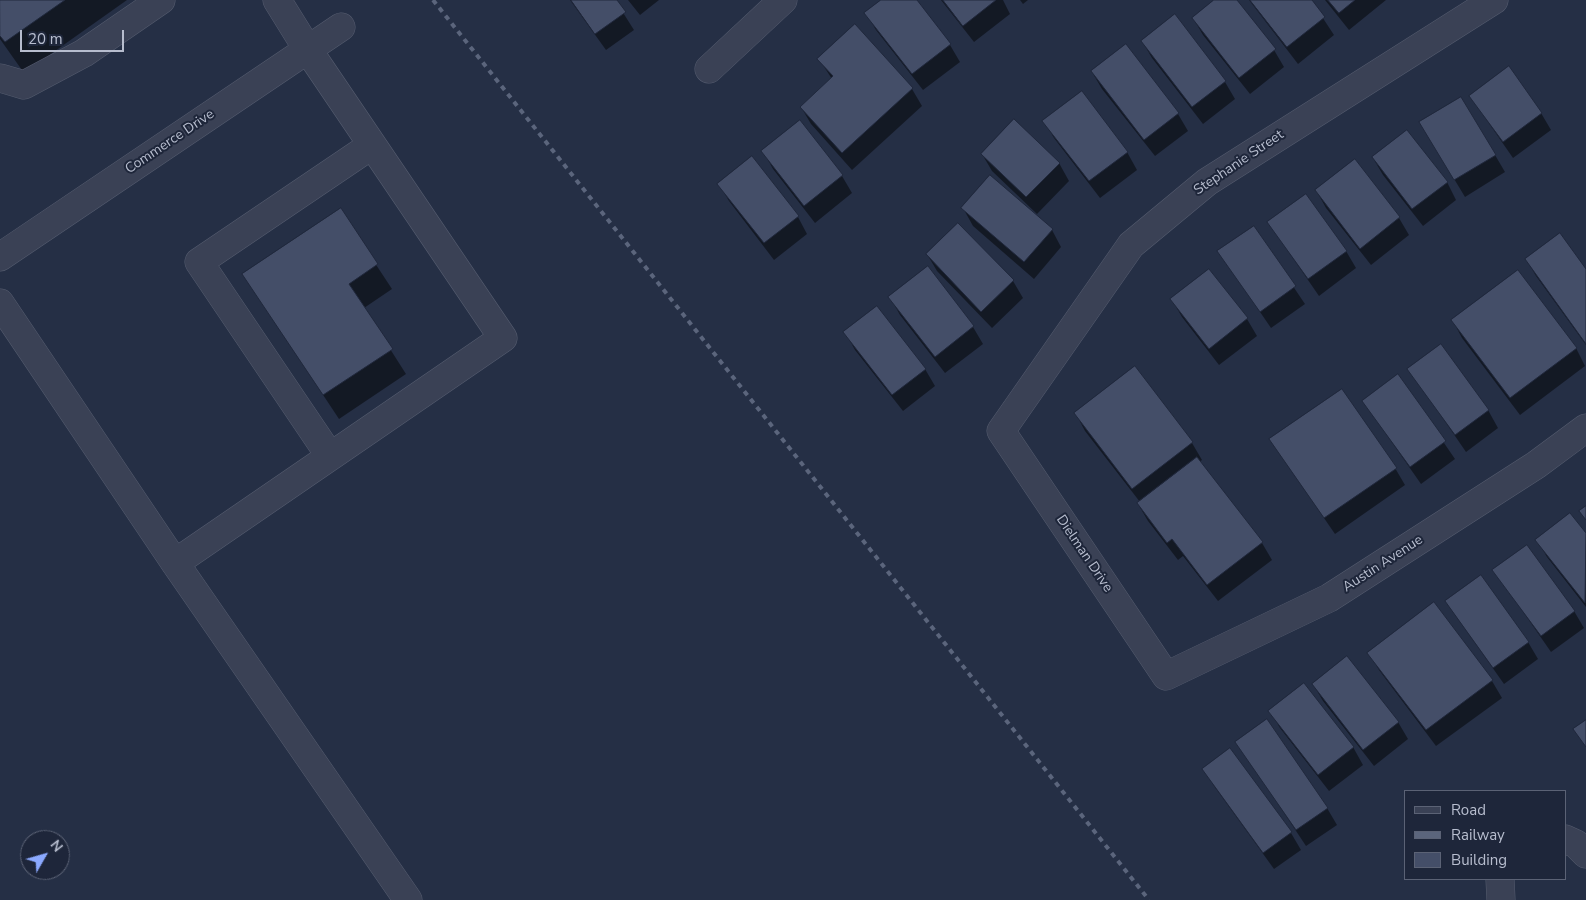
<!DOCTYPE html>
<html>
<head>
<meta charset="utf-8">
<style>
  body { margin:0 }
  #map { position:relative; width:1586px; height:900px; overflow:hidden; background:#252f45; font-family:"Nunito Sans",sans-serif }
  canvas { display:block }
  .legend { position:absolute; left:1404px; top:790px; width:162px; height:90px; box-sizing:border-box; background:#1e263a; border:1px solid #5b6275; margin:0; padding:6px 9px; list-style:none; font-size:15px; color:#b7bdce }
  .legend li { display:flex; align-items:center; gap:10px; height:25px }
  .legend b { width:25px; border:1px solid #5b6275 }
  .north { position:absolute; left:20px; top:830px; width:50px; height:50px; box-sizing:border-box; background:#1e263a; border:1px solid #5b6275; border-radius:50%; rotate:52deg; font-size:14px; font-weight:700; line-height:20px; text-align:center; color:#b7bdce }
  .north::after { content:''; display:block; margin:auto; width:18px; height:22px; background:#8ba9ff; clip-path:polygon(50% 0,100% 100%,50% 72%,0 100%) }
  .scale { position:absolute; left:20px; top:30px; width:104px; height:22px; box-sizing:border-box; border:2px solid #b7bdce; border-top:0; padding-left:6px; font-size:15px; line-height:18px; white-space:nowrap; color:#b7bdce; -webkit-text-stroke:4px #1e263a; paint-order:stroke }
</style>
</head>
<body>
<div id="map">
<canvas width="1586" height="900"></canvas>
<ul class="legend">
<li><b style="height:6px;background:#3a4155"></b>Road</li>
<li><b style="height:6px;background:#5b657c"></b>Railway</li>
<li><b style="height:14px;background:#444e68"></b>Building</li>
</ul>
<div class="north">N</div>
<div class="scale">20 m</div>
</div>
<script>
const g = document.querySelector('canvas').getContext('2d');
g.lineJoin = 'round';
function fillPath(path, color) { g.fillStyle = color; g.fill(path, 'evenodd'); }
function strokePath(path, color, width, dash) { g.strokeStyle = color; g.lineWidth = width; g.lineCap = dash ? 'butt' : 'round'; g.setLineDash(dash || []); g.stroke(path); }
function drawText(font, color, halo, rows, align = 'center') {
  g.font = font + ' "Nunito Sans",sans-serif'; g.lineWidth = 4; g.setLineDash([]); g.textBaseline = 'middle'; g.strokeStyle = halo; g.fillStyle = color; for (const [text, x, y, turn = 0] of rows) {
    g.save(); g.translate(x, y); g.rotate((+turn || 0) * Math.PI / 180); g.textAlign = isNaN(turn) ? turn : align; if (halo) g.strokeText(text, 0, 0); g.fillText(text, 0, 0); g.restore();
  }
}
fillPath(new Path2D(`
  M 0,0 L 127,0 L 24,73 L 0,39 Z
  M 570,0 L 615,0 L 634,30 L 606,50 Z
  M 628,0 L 659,0 L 640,15 Z
  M 883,0 L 915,0 L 950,45 L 960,62 L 923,90 L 876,30 L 866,13 Z
  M 941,0 L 1003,0 L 1010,14 L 974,42 Z
  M 1020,0 L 1028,0 L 1023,4 Z
  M 1216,0 L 1235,0 L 1274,50 L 1284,67 L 1250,94 L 1203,35 L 1193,18 Z
  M 1249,0 L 1311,0 L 1334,35 L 1298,64 Z
  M 1325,0 L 1386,0 L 1349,30 Z
  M 1174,16 L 1225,82 L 1235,99 L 1203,124 L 1152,58 L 1142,41 Z
  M 855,26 L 912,89 L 922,106 L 852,170 L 811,124 L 801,107 L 832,79 L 819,59 Z
  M 1092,72 L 1178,114 L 1188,131 L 1155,156 L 1102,89 Z
  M 1470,96 L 1541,113 L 1551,130 L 1513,158 Z
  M 1044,121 L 1127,152 L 1137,170 L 1100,198 L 1054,138 Z
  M 800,122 L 842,176 L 852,193 L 815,223 L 773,169 L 763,151 Z
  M 1430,139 L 1495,155 L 1505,172 L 1465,197 Z
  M 982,154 L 1059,163 L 1069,181 L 1037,214 L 992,171 Z
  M 1373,158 L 1447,182 L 1456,200 L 1423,226 L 1383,175 Z
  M 1354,161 L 1399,218 L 1409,235 L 1371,265 L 1326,208 L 1316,190 Z
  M 719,184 L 798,217 L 807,234 L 774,260 L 729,201 Z
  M 963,208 L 1052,230 L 1061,247 L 1034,279 L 973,226 Z
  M 340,210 L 392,289 L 364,308 L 406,374 L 339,419 L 243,274 Z
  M 1268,222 L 1346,251 L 1356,268 L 1319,296 Z
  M 1253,227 L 1305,304 L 1271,328 L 1219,252 Z
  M 927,254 L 1013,281 L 1023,298 L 992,328 L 937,271 Z
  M 1526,259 L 1586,271 L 1586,345 L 1536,276 Z
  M 890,297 L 973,327 L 983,344 L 945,373 L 900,315 Z
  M 1172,300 L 1247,319 L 1257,336 L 1219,365 L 1182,317 Z
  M 1453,321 L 1576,348 L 1585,366 L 1520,415 L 1462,338 Z
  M 845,332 L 925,369 L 935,386 L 903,411 L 855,350 Z
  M 1409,369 L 1488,410 L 1498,428 L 1466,452 Z
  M 1398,376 L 1455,459 L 1421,484 L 1363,401 Z
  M 1076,414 L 1192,443 L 1202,460 L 1199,462 L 1262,543 L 1272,560 L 1218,601 L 1183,556 L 1178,560 L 1148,521 L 1138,504 L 1140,502 L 1085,431 Z
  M 1270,440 L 1395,468 L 1405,485 L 1335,534 Z
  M 1570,514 L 1586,535 L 1586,607 L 1547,557 L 1537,540 Z
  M 1494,570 L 1574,611 L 1584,628 L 1551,652 Z
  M 1446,602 L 1528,642 L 1538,659 L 1504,684 Z
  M 1369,653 L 1492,681 L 1502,698 L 1436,746 L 1379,670 Z
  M 1313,684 L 1398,722 L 1408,739 L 1374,766 L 1323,701 Z
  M 1270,711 L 1353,747 L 1363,765 L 1329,791 L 1280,728 Z
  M 1237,742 L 1327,808 L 1337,825 L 1306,846 Z
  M 1204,769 L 1291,833 L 1301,850 L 1274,869 L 1214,786 Z`), '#0007');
const building = new Path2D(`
  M 0,0 L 65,0 L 5,42 L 0,36 Z
  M 571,0 L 617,0 L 626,12 L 595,34 Z
  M 881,0 L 917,0 L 951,44 L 912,74 L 864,13 Z
  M 943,0 L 996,0 L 963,26 Z
  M 1214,0 L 1237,0 L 1276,49 L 1239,78 L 1192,18 Z
  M 1250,0 L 1312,0 L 1325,17 L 1287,47 Z
  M 1328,0 L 1355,0 L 1339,13 Z
  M 1175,14 L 1226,81 L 1192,107 L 1141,41 Z
  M 855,24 L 913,88 L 842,153 L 800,107 L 833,76 L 817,59 Z
  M 1126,44 L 1179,113 L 1144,140 L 1091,71 Z
  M 1509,66 L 1542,113 L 1503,142 L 1469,96 Z
  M 1082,91 L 1128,152 L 1089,181 L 1042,121 Z
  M 1461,97 L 1496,155 L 1454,180 L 1419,122 Z
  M 1014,119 L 1060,163 L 1026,197 L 981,154 Z
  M 800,120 L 843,175 L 804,206 L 761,151 Z
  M 1407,130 L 1448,182 L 1412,209 L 1372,157 Z
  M 752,156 L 799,216 L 764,243 L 717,184 Z
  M 1355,159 L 1400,217 L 1360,249 L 1315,190 Z
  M 990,175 L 1053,229 L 1024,262 L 961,208 Z
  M 1306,194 L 1347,251 L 1308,279 L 1267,222 Z
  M 341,208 L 378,264 L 349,284 L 393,349 L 323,395 L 242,274 Z
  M 958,223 L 1014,280 L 981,312 L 926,254 Z
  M 1254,226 L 1296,286 L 1260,312 L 1217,251 Z
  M 1560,233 L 1586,269 L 1586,344 L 1525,259 Z
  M 928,266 L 974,326 L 935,357 L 888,297 Z
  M 1209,269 L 1248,318 L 1209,349 L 1170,299 Z
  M 1518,270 L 1577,348 L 1510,398 L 1451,320 Z
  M 877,306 L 926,369 L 892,395 L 843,332 Z
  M 1441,344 L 1489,410 L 1455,435 L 1407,369 Z
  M 1135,366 L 1193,442 L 1132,489 L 1074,413 Z
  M 1398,374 L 1446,441 L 1410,467 L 1362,401 Z
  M 1342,389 L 1397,468 L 1324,518 L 1269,439 Z
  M 1197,457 L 1263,542 L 1207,585 L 1172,539 L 1167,543 L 1137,503 Z
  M 1586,506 L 1586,520 L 1579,511 Z
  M 1570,513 L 1586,533 L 1585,603 L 1535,540 Z
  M 1527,545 L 1575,611 L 1541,636 L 1492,570 Z
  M 1481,575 L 1529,642 L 1493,668 L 1445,601 Z
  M 1434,602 L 1493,680 L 1426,730 L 1367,653 Z
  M 1347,656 L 1399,722 L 1363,750 L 1312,684 Z
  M 1304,683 L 1354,747 L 1318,775 L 1268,711 Z
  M 1267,719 L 1328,808 L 1296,830 L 1235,742 Z
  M 1586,720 L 1586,747 L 1573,729 Z
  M 1230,748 L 1292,832 L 1263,853 L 1202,769 Z`);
fillPath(building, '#444e68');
strokePath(building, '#20283c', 1);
const minor = new Path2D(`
  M 1494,0 L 1207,182 L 1131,245 L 1001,431 L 1166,676 L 1329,598 L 1536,465 L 1586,428
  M 709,69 L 783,0
  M 0,78 L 24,85 L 84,53 L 161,0
  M 0,257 L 341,27
  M 0,303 L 175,563 L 408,900
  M 330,456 L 199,262 L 372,145
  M 175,563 L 503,338 L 308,50 L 277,0
  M 1565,839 L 1576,844 L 1586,854
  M 1500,879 L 1501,900`);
strokePath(minor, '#555c6f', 29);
strokePath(minor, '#3a4155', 28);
strokePath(new Path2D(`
  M 433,0 L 1149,900`), '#5b657c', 4, [5, 5]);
drawText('14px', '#b7bdce', '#1e263a', [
  ["Commerce Drive",170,142,-34],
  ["Stephanie Street",1239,163,-34],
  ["Dielman Drive",1084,554,56],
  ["Austin Avenue",1383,564,-33]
]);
</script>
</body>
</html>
